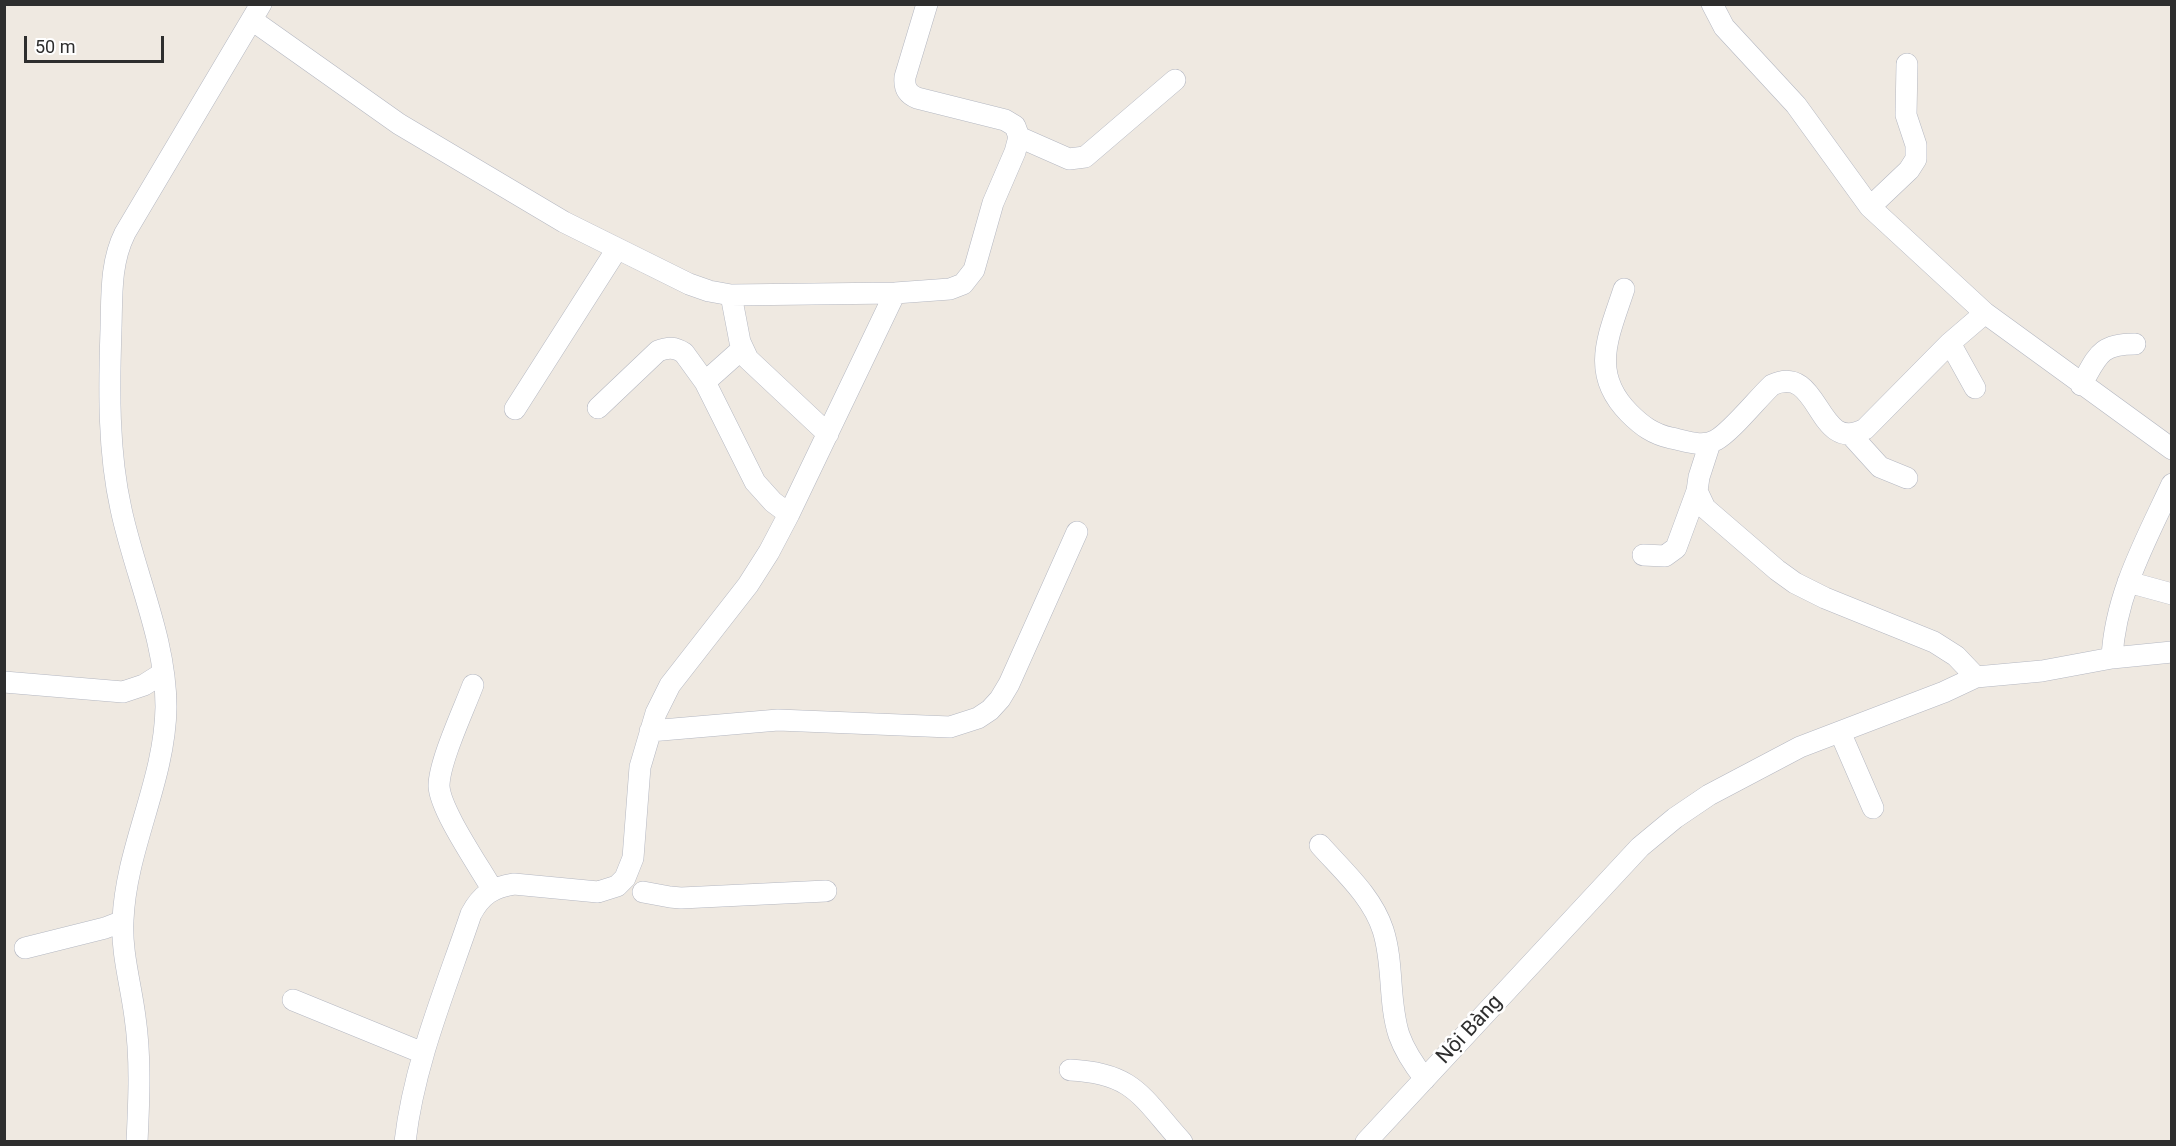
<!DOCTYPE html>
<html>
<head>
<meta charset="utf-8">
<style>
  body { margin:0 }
  #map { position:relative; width:2176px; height:1146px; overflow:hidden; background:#efe9e1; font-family:Roboto,sans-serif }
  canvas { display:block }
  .frame { position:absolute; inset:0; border:6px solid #2e2e2e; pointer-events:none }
  .scale { position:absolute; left:24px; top:36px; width:140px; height:27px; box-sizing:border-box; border:3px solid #2e2e2e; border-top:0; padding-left:8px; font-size:18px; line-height:21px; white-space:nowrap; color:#2e2e2e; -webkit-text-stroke:4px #fff; paint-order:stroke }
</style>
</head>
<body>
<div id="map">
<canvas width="2176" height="1146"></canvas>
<div class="frame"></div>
<div class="scale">50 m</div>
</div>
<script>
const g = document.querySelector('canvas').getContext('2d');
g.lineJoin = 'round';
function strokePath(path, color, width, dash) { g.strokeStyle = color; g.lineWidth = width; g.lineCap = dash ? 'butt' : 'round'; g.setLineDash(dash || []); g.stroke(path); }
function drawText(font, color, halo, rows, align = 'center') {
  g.font = font + ' Roboto,sans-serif'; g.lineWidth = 5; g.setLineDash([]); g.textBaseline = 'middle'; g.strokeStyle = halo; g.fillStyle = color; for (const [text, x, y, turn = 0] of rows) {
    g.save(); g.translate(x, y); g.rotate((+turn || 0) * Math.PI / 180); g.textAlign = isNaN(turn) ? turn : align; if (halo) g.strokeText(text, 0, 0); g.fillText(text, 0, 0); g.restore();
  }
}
const minor = new Path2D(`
  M 1712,4 L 1724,27 L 1796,105 L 1870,207 L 1985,313 L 2172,449
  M 252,20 L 399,124 L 564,222 L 689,284 L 709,291 L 731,295 L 895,293 L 950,289 L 963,284 L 974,270 L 993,203 L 1015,152 L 1019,137 L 1015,126 L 1005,120 L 917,98 C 907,94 904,87 905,77 L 927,4
  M 1019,137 L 1069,159 L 1085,157 L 1175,80
  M 1870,207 L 1909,170 L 1916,159 L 1916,145 L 1906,115 L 1907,64
  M 1624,289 C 1609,335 1589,373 1629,413 C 1642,426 1653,434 1671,438 C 1686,441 1702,448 1716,440 C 1731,432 1758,398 1772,385 C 1821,362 1816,456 1865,429 L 1950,343 L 1985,313
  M 731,295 L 740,342 L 748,359 L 828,434
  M 1950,343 L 1975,388
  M 705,382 L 742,349
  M 2081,385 C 2098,356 2099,344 2135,344
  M 598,408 L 658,351 C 668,347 675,347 684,353 L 705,382 L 755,482 L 773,502 L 789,514
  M 515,409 L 617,249
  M 1851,435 L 1880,467 L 1907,478
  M 1710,443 L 1699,477 L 1697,491 L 1705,508 L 1777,570 L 1795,583 L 1825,598 L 1934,642 L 1956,656 L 1976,677
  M 1643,555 L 1665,556 L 1676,548 L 1697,491
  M 2128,582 L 2172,594
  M 2112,658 C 2115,595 2146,540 2172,484
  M 4,682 L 123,692 L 144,685 L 163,673
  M 473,685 C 464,709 439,762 439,786 C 440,810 479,866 492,889
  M 650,731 L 778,720 L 950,727 L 978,718 L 990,710 L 1000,699 L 1009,684 L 1077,532
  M 1840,732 L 1873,808
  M 1320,845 C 1343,871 1372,896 1383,930 C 1394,964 1388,1001 1399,1035 C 1405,1052 1414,1065 1425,1079
  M 643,892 L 670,897 L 681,898 L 826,891
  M 25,948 L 105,928 L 123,921
  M 293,1000 L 423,1053
  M 1070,1070 C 1135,1073 1142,1098 1182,1142
  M 137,1142 C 139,1100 141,1058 135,1017 C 131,985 121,952 123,920 C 126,847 165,781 166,707 C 166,639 135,575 121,509 C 108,451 109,388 111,329 C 112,296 110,263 125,233 L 261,4
  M 405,1142 C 414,1063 446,988 471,914 C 481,895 493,887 514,884 L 598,892 L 617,886 L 625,878 L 633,858 L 640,767 L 656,713 L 670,685 L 748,585 L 769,552 L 789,514 L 895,293
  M 1366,1142 L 1640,847 L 1675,818 L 1709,795 L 1800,747 L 1944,692 L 1976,677 L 2042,671 L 2112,658 L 2172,652`);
strokePath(minor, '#b4b7c1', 22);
strokePath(minor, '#fff', 21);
drawText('21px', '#2e2e2e', '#fff', [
  ["Nội Bàng",1470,1030,-47]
]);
</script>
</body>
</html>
